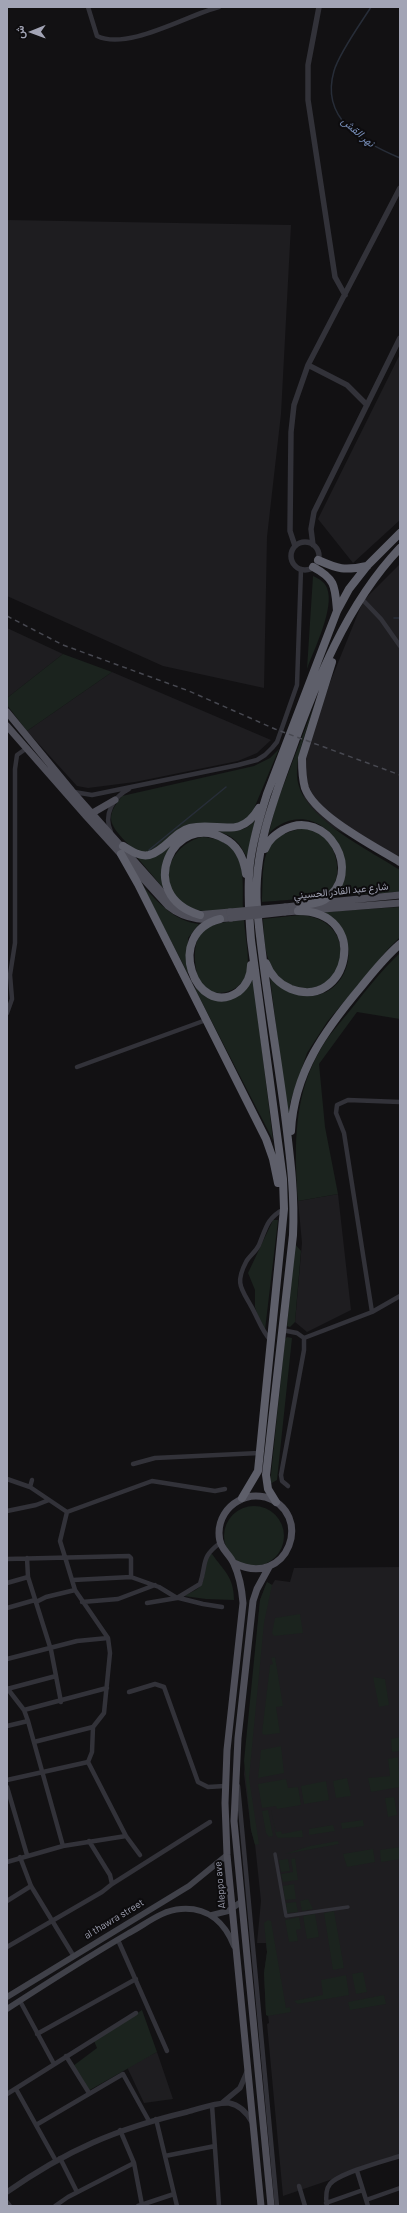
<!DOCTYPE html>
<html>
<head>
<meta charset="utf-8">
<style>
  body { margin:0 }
  #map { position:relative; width:407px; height:2213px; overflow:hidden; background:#121113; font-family:Barlow,Vazirmatn,sans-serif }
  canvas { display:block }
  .frame { position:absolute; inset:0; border:8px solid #a2a4b5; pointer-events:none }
  .north { position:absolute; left:12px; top:12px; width:40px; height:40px; -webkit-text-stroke:3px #0d0c0e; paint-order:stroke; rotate:269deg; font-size:11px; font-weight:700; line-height:16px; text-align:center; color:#a2a4b5 }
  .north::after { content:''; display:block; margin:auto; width:14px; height:18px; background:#a2a4b5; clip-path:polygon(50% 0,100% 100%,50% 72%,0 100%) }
</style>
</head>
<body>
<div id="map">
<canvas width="407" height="2213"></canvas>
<div class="frame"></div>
<div class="north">ش</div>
</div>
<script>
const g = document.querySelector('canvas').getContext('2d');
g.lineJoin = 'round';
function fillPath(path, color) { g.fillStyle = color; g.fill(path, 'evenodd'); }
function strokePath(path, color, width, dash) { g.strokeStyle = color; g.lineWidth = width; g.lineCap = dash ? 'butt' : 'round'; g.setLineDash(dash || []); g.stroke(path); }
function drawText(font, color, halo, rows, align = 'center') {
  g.font = font + ' Barlow,Vazirmatn,sans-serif'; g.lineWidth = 4; g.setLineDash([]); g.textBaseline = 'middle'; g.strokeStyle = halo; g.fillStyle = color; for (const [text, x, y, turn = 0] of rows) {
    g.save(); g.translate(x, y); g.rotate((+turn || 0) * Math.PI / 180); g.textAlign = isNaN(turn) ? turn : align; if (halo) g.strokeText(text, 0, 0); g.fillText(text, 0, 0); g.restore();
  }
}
fillPath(new Path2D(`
  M 7,220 L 291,225 L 281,414 L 267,537 L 264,688 L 163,666 L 7,596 Z
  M 400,354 L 400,520 L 353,563 L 318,519 Z
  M 400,564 L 400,861 L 329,826 L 305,806 L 299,767 L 331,680 L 363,601 Z
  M 7,628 L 63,654 L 7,698 Z
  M 112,672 L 271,740 L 257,753 L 238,761 L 135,782 L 88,788 L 77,786 L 27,731 Z
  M 338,1194 L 351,1310 L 307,1332 L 295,1322 L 302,1243 L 298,1201 Z
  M 400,1567 L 400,2156 L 283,2196 L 267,2024 L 269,2023 L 268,2015 L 266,2015 L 264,1973 L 267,1952 L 266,1943 L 257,1943 L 261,1901 L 255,1844 L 251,1830 L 244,1774 L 260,1600 L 267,1582 L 272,1585 L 275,1580 L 290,1582 L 294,1568 Z
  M 157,2052 L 173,2099 L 144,2103 L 127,2067 Z`), '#1e1d20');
fillPath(new Path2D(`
  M 313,576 C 319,579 324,581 327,588 C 335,608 314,649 307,669 Z
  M 63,654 L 112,672 L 27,731 L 7,705 L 7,698 Z
  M 315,703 C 309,724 298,748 297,771 C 294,815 368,849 400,870 L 400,892 L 335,896 C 365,851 312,792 269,833 L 276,805 Z
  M 279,749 L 250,818 C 244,820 238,824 233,825 C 218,828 202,820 187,825 C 172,829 161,852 144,852 C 137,852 130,846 126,842 C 109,824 105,817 122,796 L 254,766 L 270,758 Z
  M 255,820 L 247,857 C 244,853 242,848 239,844 C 220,821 177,828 166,855 C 161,866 162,878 164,889 L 136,856 C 167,865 169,835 191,830 C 211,824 240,841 255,820 Z
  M 306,828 C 309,829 315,829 318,831 C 337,843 347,882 324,895 C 318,898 273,901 262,902 C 264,863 258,835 306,828 Z
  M 202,837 C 247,840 243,874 243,908 C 228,909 209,914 194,909 C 156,897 162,847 202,837 Z
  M 143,886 C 159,903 174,921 199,924 L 188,938 L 188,974 Z
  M 400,907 L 400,937 L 388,949 L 327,1022 L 307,1053 L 290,1103 L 288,1120 L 270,978 C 278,984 286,992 296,994 C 346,1008 370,940 324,912 Z
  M 300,915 C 365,919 345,1006 291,985 C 281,981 272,971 269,961 C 264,948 264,933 263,919 Z
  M 244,920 C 245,937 250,956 247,972 C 243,990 218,1000 204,987 C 197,980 196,970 195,961 C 193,925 214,923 244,920 Z
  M 400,953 L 400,1019 L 357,1012 L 319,1064 L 325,1127 L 338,1194 L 298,1201 C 294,1147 293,1094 322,1047 C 330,1033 342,1021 352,1008 C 367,989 382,970 400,953 Z
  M 253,977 L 273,1140 L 194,987 C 213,1004 242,1003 253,977 Z
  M 273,1220 L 278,1220 L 265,1330 L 262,1328 L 255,1307 L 255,1290 L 248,1273 Z
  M 295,1244 L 301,1251 L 295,1322 L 290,1327 L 287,1326 Z
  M 287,1337 L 292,1338 L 277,1480 L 270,1484 L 285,1339 Z
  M224 1536a30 30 0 1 1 60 0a30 30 0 1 1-60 0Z
  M 209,1554 L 212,1554 C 224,1571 234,1577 234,1600 L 206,1599 L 184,1596 C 189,1593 198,1590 201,1585 C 207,1577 202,1562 209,1554 Z
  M 267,1582 L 272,1585 L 264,1623 L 249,1778 L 259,1844 L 255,1845 L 251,1830 L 244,1761 L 260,1600 Z
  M 300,1614 L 303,1633 L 274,1636 L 272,1633 L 275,1618 Z
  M 275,1657 L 283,1706 L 276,1707 L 280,1733 L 264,1735 L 262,1733 L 270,1665 L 273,1664 L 271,1658 Z
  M 373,1677 L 385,1679 L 389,1705 L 379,1707 Z
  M 400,1737 L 400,1751 L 392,1752 L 391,1739 Z
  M 281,1746 L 284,1773 L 258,1778 L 261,1750 Z
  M 398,1757 L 400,1787 L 371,1792 L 368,1778 L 390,1776 L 388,1759 Z
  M 347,1778 L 351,1796 L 336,1798 L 333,1781 Z
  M 286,1779 L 288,1788 L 298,1787 L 301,1805 L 277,1809 L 276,1806 L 262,1808 L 258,1784 Z
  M 326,1781 L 329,1800 L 304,1804 L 301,1786 Z
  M 394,1797 L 397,1815 L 388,1817 L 385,1798 Z
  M 268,1810 L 273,1836 L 269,1837 L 266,1833 L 262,1811 Z
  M 271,1810 L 276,1832 L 281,1831 L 282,1834 L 302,1830 L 303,1837 L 278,1838 L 276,1835 Z
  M 363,1820 L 364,1826 L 342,1829 L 341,1823 Z
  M 333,1825 L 335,1831 L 309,1835 L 309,1829 Z
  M 338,1841 L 339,1844 L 285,1854 L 310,1846 Z
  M 400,1847 L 400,1859 L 381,1862 L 380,1850 Z
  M 373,1849 L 375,1862 L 347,1867 L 343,1854 Z
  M 295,1858 L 298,1880 L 283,1882 L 281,1874 L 293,1872 L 291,1859 Z
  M 288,1859 L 290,1871 L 281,1872 L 279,1860 Z
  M 294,1884 L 296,1899 L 285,1900 L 283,1886 Z
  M 308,1899 L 313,1909 L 302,1911 L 300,1901 Z
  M 296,1902 L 298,1912 L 287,1913 L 286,1903 Z
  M 334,1911 L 344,1968 L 333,1970 L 324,1913 Z
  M 315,1914 L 319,1937 L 307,1939 L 303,1916 Z
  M 299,1917 L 301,1929 L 296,1930 L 298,1941 L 289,1942 L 285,1920 Z
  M 268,1920 L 271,1921 L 286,2008 L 290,2007 L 291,2012 L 268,2016 L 266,2015 L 264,1973 L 267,1952 L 264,1923 Z
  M 363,1972 L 367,1992 L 356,1994 L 352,1974 Z
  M 346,1975 L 349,1995 L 298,2004 L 294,2001 L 323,1995 L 321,1980 Z
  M 384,1995 L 386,2004 L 350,2010 L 348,2002 Z
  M 142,2010 L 157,2052 L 88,2091 L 73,2066 L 97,2048 L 94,2041 Z`), '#1b231e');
strokePath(new Path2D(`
  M 371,7 C 361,23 339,53 334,71 C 320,119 362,142 400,158
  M 394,618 L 400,618
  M 149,850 L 226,787`), '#272d38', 1.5);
strokePath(new Path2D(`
  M 275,1854 L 286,1916 L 348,1907`), '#323239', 3.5);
strokePath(new Path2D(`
  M 88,7 L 97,36 C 128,51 187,15 219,7
  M 361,598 L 381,619 L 400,646
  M 74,792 L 92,795 L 238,765 L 257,760 L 265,755 L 272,748 L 277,742 L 297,685 L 301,569
  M 111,832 C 103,815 113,797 129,789
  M 7,1013 L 12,999 L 10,975 L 15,943 L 15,769 L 17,755 L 27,748
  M 77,1067 L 206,1020
  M 372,1312 L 344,1133 L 336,1113 L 337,1105 L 348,1100 L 400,1102
  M 282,1330 L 297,1333 L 304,1338
  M 304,1338 L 372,1312 L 400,1296
  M 271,1341 C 261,1330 258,1318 251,1306 C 241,1288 235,1283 246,1262 C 249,1256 255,1253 259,1245 C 266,1228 267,1218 284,1209
  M 133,1464 L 155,1458 L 259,1453
  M 7,1479 L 30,1487
  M 288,1486 L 282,1481 L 281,1475 L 304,1350 L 304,1338
  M 7,1511 L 36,1505 L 49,1500
  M 67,1512 L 152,1481 L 215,1491 L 225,1489
  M 27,1558 L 28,1577
  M 7,1559 L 129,1556 L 131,1558 L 131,1577
  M 73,1580 L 131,1577 L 159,1587 L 177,1598 L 200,1584 C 207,1563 200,1558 220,1543
  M 7,1583 L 28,1577 L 51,1650 L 61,1702
  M 179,1598 L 203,1604 L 222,1607
  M 36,1602 L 46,1597 L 75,1590
  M 82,1602 L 118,1599 L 155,1585
  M 147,1603 L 177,1598
  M 7,1608 L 35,1600
  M 7,1659 L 77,1641 L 108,1638
  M 7,1688 L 24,1710 L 28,1721 L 63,1846
  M 7,1689 L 56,1676
  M 129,1692 L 155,1684 L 164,1687 L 198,1782 L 208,1787 L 225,1786
  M 24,1710 L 107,1688
  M 7,1726 L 28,1721
  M 34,1742 L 93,1727
  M 7,1780 L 88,1762
  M 238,1786 L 277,2206
  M 7,1787 L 27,1855
  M 126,1836 L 140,1855
  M 89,1841 L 110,1875 L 112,1884
  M 20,1857 L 31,1886 L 73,1955
  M 7,1862 L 63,1846 L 126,1836 L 88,1762 L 92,1752 L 93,1727 L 104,1713 L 110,1653 L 108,1638 L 75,1590 L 65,1557 L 60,1541 L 67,1512 L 30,1487 L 32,1480
  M 7,1901 L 31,1886
  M 118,1940 L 167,2051
  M 7,1947 L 102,1892 L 112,1884 L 210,1822
  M 20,2001 L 54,2064
  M 37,2034 L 136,1979
  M 66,2056 L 89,2093
  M 16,2089 L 56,2161
  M 7,2094 L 136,2013
  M 212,2105 L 219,2206
  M 156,2119 L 177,2206
  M 36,2125 L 123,2074 L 149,2121
  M 120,2130 L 134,2163 L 142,2205
  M 165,2156 L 215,2146
  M 60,2158 L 77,2192
  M 357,2171 L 368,2206
  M 299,2186 L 305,2206
  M 366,2200 L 400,2188
  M 7,2202 L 10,2206
  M 326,2203 L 363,2190
  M 55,2206 L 68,2197 L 134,2163
  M 138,2206 L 174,2194
  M 327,2206 C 326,2200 325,2190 330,2184 C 339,2173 384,2161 400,2156`), '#323239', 4.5);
strokePath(new Path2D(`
  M 319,7 L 308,65 L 308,100 L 335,277 L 345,295
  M 308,365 L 347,385 L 367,405
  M291 556a14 14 0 1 1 28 0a14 14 0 1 1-28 0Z
  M 313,545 L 311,529 L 314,512 L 400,338
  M 295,546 L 290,531 L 291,432 L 294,405 L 308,365 L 400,188
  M 222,2103 L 240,2088 L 247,2072
  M 7,2192 C 67,2150 116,2129 187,2112 C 199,2109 216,2102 229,2103 C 240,2105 247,2113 252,2122`), '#323239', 5.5);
strokePath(new Path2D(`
  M 212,1915 L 228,1911 L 241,1902
  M 7,1997 L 189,1886 L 227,1855
  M 7,2009 C 47,1983 88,1957 129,1933 C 146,1924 162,1910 181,1909 C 208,1907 225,1923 234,1946`), '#404149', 6);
strokePath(new Path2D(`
  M 7,712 L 72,791 L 161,891 L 181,909
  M 7,726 L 86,816 L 168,906 C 188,922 207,920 231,918
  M 89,815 L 115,800
  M 319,903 L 400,895
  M 285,907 L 304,905
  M 285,912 L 400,903
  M 196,915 L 230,912
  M 234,1563 C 289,1590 315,1512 265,1497 C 256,1495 246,1496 238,1501 C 227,1507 219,1519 219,1533 C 219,1550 229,1552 234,1564 C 240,1577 242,1590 243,1603 L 227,1750 L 225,1803 L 227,1855 L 261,2206
  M 269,1567 L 257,1589 L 253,1601 L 238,1738 L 234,1821 L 271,2206`), '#4e4e58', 7);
strokePath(new Path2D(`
  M 318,560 C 338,569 344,571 367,566
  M 313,567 C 336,579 335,587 337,611
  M 332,662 L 302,758 C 302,768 302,778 305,788 C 315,816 374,846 400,862
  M 123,846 C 131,851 140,857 149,855 C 165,851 174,832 190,828 C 218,821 240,841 259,808
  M 265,849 C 268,840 275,835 283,830 C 327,806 366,874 324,900 C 317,904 308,904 300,905
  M 121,854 L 138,884 L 266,1139 L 273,1159 L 278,1183
  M 200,915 C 133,895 174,809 225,839 C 239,846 244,860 246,874
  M 220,919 C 163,933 196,1020 238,992 C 247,985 251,976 251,965
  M 266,963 C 270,974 279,984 291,989 C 348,1011 372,911 298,911
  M 291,1131 C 294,1072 325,1030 361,987 C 373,972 385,957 400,944
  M 242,1498 L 258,1471 L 284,1209 L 283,1179 L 251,940 C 249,915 247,888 250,863 C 253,839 260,816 267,794 L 337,611 L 349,589 L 367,566 L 400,533
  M 276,1502 L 268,1489 L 266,1475 L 293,1235 C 295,1194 290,1156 285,1115 C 276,1046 263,976 257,907 C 253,855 272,803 290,755 C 316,682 346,605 400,548`), '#5e5f6a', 8);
strokePath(new Path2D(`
  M 7,616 L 63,645 L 189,691 L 275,729 L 400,775`), '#474850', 1.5, [5, 4]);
strokePath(new Path2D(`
  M 230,912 L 285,907
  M 231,918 L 285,912`), '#4e4e58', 7);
drawText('10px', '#a2a4b5', '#0d0c0e', [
  ["شارع عبد القادر الحسيني",341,891,-6],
  ["Aleppo ave",220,1885,-95],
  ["al thawra street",114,1919,-31]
]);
drawText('italic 11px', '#758bb4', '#0d0c0e', [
  ["نهر القش",358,132,40]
]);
</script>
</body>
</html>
